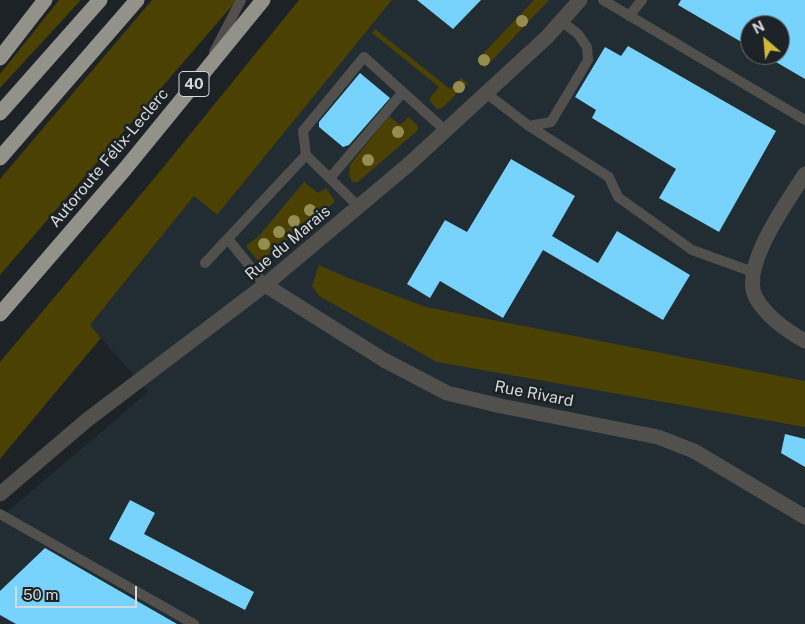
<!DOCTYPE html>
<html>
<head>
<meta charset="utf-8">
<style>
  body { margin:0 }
  #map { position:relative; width:805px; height:624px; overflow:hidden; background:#1c2225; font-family:"Public Sans",sans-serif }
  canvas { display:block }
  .north { position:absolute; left:740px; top:15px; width:50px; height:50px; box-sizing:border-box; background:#1c2225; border:1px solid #666c6e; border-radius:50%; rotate:333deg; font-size:14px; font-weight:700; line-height:20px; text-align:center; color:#d6dadc }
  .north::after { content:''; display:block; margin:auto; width:18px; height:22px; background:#cfb837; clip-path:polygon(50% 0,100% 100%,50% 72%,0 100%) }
  .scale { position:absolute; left:15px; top:586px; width:122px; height:22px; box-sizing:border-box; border:2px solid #d6dadc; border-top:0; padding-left:6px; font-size:15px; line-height:18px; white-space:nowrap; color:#d6dadc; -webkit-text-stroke:4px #1c2225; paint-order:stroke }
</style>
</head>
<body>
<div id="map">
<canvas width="805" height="624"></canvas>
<div class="north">N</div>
<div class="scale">50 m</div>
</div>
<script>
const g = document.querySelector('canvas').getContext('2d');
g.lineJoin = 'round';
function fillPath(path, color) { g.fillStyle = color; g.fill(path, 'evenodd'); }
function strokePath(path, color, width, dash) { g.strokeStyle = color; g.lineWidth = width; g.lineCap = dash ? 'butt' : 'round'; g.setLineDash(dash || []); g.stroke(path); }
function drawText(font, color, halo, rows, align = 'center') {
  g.font = font + ' "Public Sans",sans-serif'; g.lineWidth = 5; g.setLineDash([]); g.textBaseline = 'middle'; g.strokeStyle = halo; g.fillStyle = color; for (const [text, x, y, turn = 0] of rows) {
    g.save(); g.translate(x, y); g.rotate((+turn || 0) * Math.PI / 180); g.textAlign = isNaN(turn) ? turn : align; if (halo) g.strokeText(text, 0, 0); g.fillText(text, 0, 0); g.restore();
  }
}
fillPath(new Path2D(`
  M 392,0 L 805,0 L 805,624 L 0,624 L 0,518 L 148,392 L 90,325 L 194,196 L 216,215 ZM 750,25 L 780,25 L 780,55 L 750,55 Z`), '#212d32');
fillPath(new Path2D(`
  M 59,0 L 81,0 L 0,88 L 0,74 Z
  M 152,0 L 237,0 L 0,275 L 0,179 Z
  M 299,0 L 392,0 L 217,215 L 194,196 L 90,325 L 101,338 L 0,459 L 0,362 L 157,175 Z
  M 534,0 L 549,0 L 485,68 L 479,61 L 479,58 Z
  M 375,29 L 450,89 L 461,78 L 468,83 L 442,108 L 437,109 L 430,101 L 430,98 L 439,87 L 372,33 Z
  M 389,116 L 400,125 L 409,117 L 418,126 L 417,131 L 358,182 L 352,182 L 349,175 L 350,165 Z
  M 304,182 L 318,193 L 326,188 L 334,199 L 334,203 L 263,259 L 257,260 L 246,246 L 258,237 Z
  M 319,265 L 346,277 L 426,307 L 805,381 L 805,427 L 437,362 L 319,296 L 312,286 Z`), '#4b4103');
fillPath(new Path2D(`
  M 417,0 L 481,0 L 453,29 Z
  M 681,0 L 805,0 L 805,79 L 764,55 L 780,55 L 780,25 L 750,25 L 750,47 L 678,5 Z
  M 628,46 L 776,131 L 719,232 L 659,198 L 676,169 L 592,118 L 596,110 L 575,97 L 605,47 L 621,56 Z
  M 360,73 L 390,98 L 349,145 L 343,147 L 319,127 L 319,122 Z
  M 511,159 L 575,196 L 552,236 L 598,263 L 617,231 L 690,275 L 663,320 L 543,250 L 503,318 L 440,281 L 430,298 L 407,284 L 445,220 L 467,232 Z
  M 785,434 L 805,439 L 805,467 L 781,453 Z
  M 130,500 L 155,513 L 144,534 L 254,592 L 245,610 L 109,539 Z
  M 45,548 L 177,624 L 16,624 L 0,615 L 0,591 Z`), '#77d3fc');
strokePath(new Path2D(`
  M 603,0 L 805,120
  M 629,16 L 642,0
  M 214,52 L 241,0
  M 486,93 L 529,126 L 551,122 L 588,60 L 587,47 L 578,34 L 561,21
  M 529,126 L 609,177 L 618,197 L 692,250 L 753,272
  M 330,178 L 403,92
  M 359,207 L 306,155 L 303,131 L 364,57 L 446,131
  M 228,239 L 265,285
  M 205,263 L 306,155
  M 0,514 L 194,624`), '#51504d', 10);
strokePath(new Path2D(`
  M 805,174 C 788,201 739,267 756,298 C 767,317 787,331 805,341
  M 265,285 L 384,360 L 447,393 L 501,406 L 658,437 L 694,451 L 805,517`), '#51504d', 15);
strokePath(new Path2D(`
  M 0,494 L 87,420 L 265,285 L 408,165 L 547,37 L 580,0`), '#51504d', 15);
strokePath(new Path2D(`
  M 0,58 L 45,0
  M 0,113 L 100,0
  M 0,158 L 137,0
  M 0,314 L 125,169 L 263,0`), '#92918a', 15);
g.fillStyle = '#958c4f';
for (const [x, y] of [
  [522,21],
  [484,60],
  [459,87],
  [398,132],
  [368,160],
  [310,210],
  [294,221],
  [279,232],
  [264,244]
]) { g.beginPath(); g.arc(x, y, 6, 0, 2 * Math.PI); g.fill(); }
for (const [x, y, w] of [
  [194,84,30]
]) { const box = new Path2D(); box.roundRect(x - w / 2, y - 12.5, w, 25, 4); g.fillStyle = '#1c2225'; g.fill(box); strokePath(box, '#d6dadc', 1); }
drawText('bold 15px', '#d6dadc', null, [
  ["40",194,84]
]);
drawText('16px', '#d6dadc', '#1c2225', [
  ["Autoroute Félix-Leclerc",109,158,-50],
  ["Rue du Marais",288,243,-40],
  ["Rue Rivard",534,394,11]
]);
</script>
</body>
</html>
